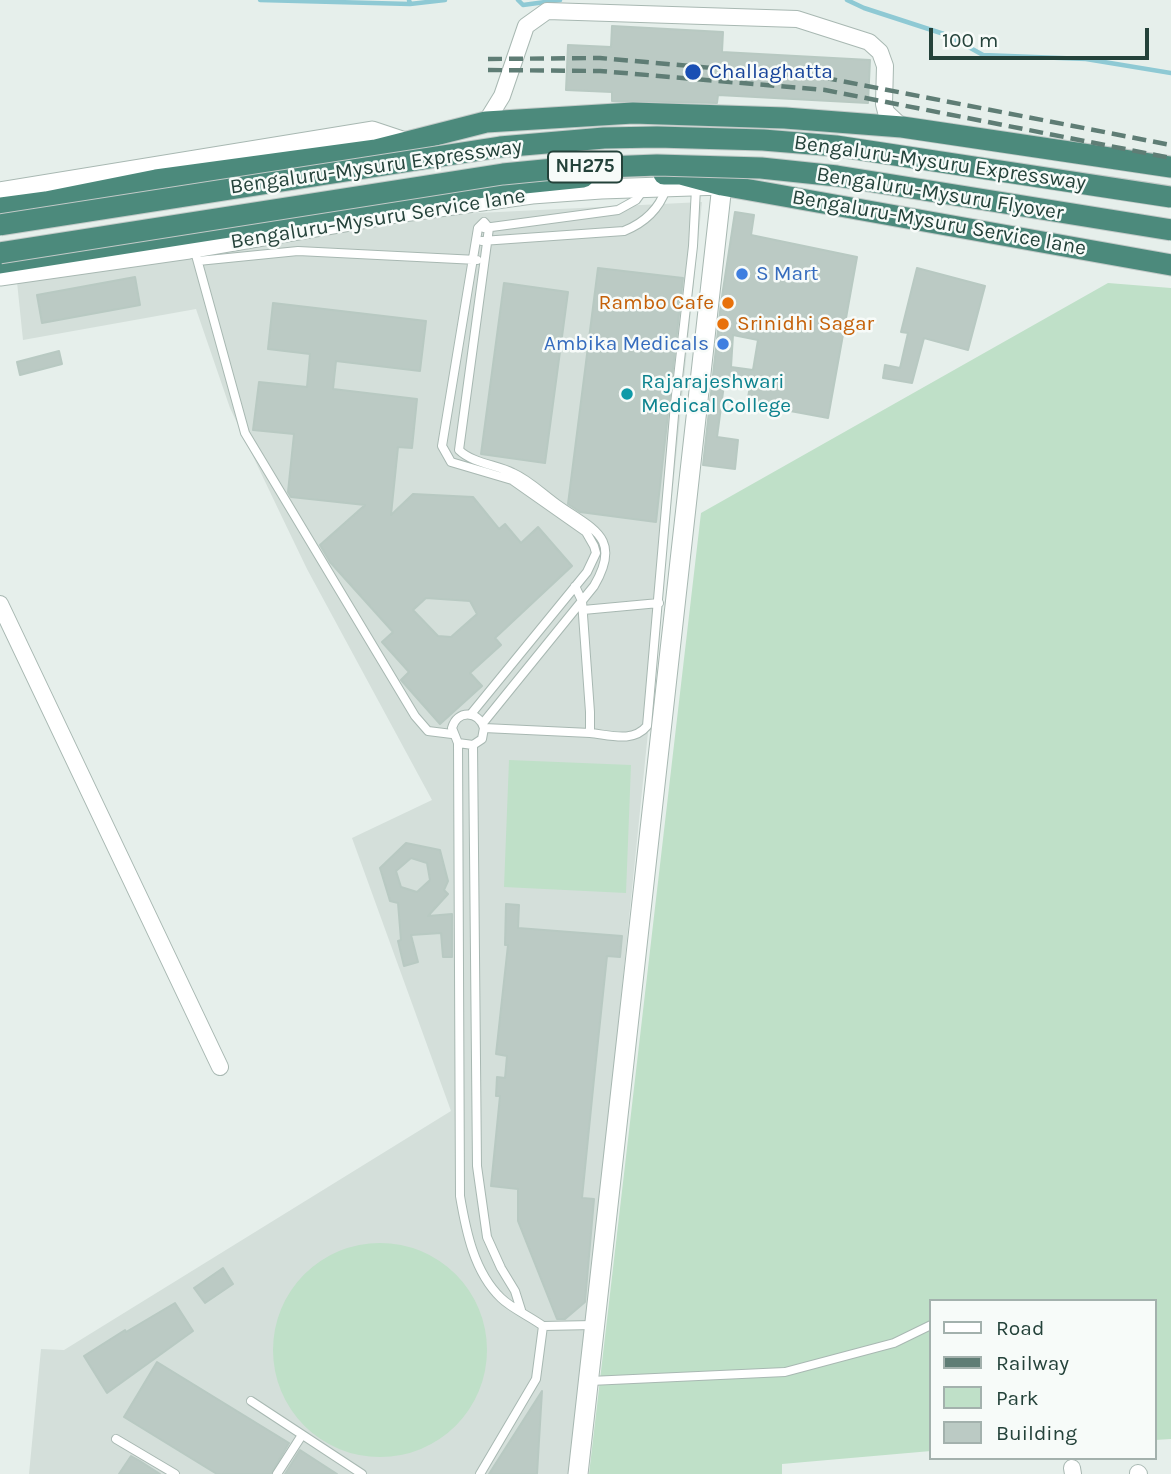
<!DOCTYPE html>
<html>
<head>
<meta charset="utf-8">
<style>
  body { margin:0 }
  #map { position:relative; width:1171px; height:1474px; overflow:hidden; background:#e6efeb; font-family:Karla,sans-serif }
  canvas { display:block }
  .legend { position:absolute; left:929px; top:1299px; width:228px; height:161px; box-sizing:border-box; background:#f7fbf9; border:2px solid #a3b1ad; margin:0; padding:9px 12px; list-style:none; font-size:21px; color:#24423a }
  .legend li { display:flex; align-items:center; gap:14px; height:35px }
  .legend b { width:35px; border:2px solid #a3b1ad }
  .scale { position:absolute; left:929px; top:28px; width:220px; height:32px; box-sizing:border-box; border:4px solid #24423a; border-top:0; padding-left:9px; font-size:21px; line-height:24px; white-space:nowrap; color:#24423a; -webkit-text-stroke:5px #f7fbf9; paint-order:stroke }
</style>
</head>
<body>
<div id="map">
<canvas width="1171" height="1474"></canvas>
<ul class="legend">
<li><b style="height:9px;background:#fff"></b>Road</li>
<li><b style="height:9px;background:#5f7d75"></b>Railway</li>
<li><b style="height:19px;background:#bfe0c8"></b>Park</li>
<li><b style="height:19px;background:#bbcac4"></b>Building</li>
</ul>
<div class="scale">100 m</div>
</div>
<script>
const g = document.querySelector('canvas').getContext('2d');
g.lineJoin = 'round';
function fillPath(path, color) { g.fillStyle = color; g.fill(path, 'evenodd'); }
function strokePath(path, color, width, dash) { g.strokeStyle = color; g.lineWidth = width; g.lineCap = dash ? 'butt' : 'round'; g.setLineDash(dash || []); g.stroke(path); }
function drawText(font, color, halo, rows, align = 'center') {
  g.font = font + ' Karla,sans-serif'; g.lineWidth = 5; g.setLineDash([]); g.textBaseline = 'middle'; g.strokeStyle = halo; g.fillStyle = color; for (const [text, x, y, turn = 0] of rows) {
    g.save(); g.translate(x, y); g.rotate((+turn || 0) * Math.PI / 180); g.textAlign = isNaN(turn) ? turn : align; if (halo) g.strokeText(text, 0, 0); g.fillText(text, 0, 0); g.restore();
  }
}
fillPath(new Path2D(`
  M 702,202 L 591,1292 L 571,1474 L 29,1474 L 41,1349 L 64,1350 L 451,1111 L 352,838 L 432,800 L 307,569 L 281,515 L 230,408 L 196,309 L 23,340 L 17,282 L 458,214 Z`), '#d4dfda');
fillPath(new Path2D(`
  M 1108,283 L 1171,288 L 1171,1439 L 1155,1440 L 1155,1301 L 931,1301 L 931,1451 L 782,1464 L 782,1474 L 589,1474 L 701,513 Z
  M 509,760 L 631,765 L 626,893 L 504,887 Z
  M273 1350a107 107 0 1 1 214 0a107 107 0 1 1-214 0Z`), '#bfe0c8');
strokePath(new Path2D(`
  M 260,0 L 410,4 L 409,0
  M 518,0 L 523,5 L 560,0
  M 847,0 L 864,8 L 947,35 L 983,55 L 1086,59 L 1171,73
  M 410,4 L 445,0`), '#8ec9d4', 4.5);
const building = new Path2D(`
  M 612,26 L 723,32 L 722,52 L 870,60 L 868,103 L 718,95 L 717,103 L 612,101 L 612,92 L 566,90 L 568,45 L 611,47 Z
  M 735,212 L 754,215 L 751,235 L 857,257 L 828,418 L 747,403 L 751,381 L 725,377 L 717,437 L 738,440 L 735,469 L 703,465 L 721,303 ZM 733,335 L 758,340 L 753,370 L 731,367 Z
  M 598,268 L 683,278 L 656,522 L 580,512 L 568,504 Z
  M 917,268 L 985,286 L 968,350 L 924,338 L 912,383 L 883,378 L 885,365 L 900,368 L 908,333 L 901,332 Z
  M 135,277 L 140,305 L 42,323 L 37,295 Z
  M 504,283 L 568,292 L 545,463 L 481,454 Z
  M 273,303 L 426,321 L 420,371 L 336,361 L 333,389 L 417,399 L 412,448 L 398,447 L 391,515 L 413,494 L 473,497 L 499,529 L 505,524 L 521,543 L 538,527 L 572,566 L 495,638 L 501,645 L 470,673 L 482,686 L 440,724 L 401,680 L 409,672 L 382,642 L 393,632 L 330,562 L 320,545 L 365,505 L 291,497 L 288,492 L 294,434 L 253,430 L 259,382 L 307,387 L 310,354 L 268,349 ZM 426,598 L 470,601 L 477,614 L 451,637 L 438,636 L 413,610 Z
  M 59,351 L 62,364 L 20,375 L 17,362 Z
  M 406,843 L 440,850 L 448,881 L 444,890 L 448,894 L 428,916 L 452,914 L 452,957 L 443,957 L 441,933 L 411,935 L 418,962 L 404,966 L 398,941 L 401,940 L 398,903 L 390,901 L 380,868 ZM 411,858 L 427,863 L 430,880 L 417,892 L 401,887 L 396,871 Z
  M 506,904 L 519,905 L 518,928 L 622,936 L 620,957 L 607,956 L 594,1079 L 582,1198 L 594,1199 L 585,1302 L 565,1319 L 557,1319 L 518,1221 L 518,1189 L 491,1186 L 500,1096 L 496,1096 L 497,1077 L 505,1078 L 507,1056 L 496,1054 L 508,945 L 505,945 Z
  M 223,1268 L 233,1284 L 205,1303 L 194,1288 Z
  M 175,1303 L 193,1331 L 107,1393 L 84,1356 L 125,1330 L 126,1332 Z
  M 157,1362 L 289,1443 L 271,1474 L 217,1474 L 124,1417 Z
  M 542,1391 L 537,1474 L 489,1474 Z
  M 300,1450 L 337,1474 L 285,1474 Z
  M 131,1456 L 140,1461 L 160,1474 L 119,1474 Z`);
fillPath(building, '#bbcac4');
strokePath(building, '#b8c9c2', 2);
const service = new Path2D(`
  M 484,228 L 618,210 L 636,200 L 644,189
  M 482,241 L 624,231 C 644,223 659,209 666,189
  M 194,248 L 245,433 L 415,716 L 428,731 L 452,734
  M 198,261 L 298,251 L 477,260
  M 583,610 L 659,603
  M 471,714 L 587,572 L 596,553 L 594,546 L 586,532 L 512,480 L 451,462 L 442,446 L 478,228 L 484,222 L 489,228 L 459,450 C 472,463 497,465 513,473 C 529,480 543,494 557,504 C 592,529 623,537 594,586 L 483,723
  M 484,728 L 590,733 L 590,712 L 582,601 L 575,586
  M 590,733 C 610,735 633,743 647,726 L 675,404 L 693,246 L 696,188
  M 458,743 L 473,745 L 482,739 L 484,728 C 478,710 457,710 452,728 L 458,743 L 460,1196 C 466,1231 474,1272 501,1298 C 511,1308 531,1317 543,1326 L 536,1379 L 480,1474
  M 473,745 L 477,1166 L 487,1237 L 501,1268 L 515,1291 L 521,1310
  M 543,1326 L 593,1325
  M 590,1381 L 785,1372 L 894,1343 L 931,1325
  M 251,1401 L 362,1474
  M 116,1439 L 175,1474
  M 277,1474 L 302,1435`);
const minor = new Path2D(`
  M 486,122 L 502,96 L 526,26 L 547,11 L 797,19 L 869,42 L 880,52 L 885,66 L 884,104 L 886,112 L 902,127
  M 0,604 L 220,1067
  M 1072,1468 L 1073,1474
  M 1138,1473 L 1139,1474`);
const tertiary = new Path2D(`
  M 0,192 L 372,131 L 405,142
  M 0,276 L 189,249 L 403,212 L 532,194 L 601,189 L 722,185 L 578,1474`);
const trunk = new Path2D(`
  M 664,174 L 681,174 L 722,185 L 1171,265
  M 0,208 L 46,202 L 156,180 L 376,150 L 486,122 L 633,113 L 785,118 L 902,127 L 1171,167
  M 0,263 L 485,187 L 583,177`);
strokePath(service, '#a8b8b2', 10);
strokePath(minor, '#a8b8b2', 18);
strokePath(tertiary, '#a8b8b2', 21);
strokePath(trunk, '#c2cac8', 23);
strokePath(service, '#fff', 8);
strokePath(minor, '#fff', 16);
strokePath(tertiary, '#fff', 19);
strokePath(trunk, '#4c8a7c', 21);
strokePath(new Path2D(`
  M 488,59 L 600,58 L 826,78 L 1171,145
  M 488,70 L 600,71 L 825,90 L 1171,158`), '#5f7d75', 4.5, [14, 7]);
const trunkBridge = new Path2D(`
  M 0,225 L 500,147 L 604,138 L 657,137 L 763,140 L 836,146 L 1171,197
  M 0,253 L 503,174 L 554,169 L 657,165 L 761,168 L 837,176 L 1171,230`);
strokePath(trunkBridge, '#c2cac8', 23, []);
strokePath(trunkBridge, '#4c8a7c', 21);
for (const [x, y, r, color] of [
  [693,72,9,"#1a4fb4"],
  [742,274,7,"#3f7fe0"],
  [728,303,7,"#e8710a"],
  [723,324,7,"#e8710a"],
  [723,344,7,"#3f7fe0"],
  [627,394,7,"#0f9aa8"]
]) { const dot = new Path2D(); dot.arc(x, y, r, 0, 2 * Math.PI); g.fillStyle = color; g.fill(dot); strokePath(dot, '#f7fbf9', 2.5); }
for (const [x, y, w] of [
  [585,167,74]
]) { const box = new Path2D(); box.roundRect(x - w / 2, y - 15.5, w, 31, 5); g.fillStyle = '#f7fbf9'; g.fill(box); strokePath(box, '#24423a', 2); }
drawText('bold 19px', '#24423a', null, [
  ["NH275",585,167]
]);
drawText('21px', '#164399', '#f7fbf9', [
  ["Challaghatta",709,72]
], 'left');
drawText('21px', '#24423a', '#f7fbf9', [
  ["Bengaluru-Mysuru Expressway",940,163,8],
  ["Bengaluru-Mysuru Expressway",376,167,-8],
  ["Bengaluru-Mysuru Flyover",940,194,9],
  ["Bengaluru-Mysuru Service lane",378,219,-9],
  ["Bengaluru-Mysuru Service lane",939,223,10]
]);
drawText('21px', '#366cbe', '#f7fbf9', [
  ["S Mart",756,274],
  ["Ambika Medicals",709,344,"right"]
], 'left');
drawText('21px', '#c56008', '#f7fbf9', [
  ["Rambo Cafe",714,303],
  ["Srinidhi Sagar",737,324,"left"]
], 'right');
drawText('21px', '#0d838f', '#f7fbf9', [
  ["Rajarajeshwari",641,382],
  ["Medical College",641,406]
], 'left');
</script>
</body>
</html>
